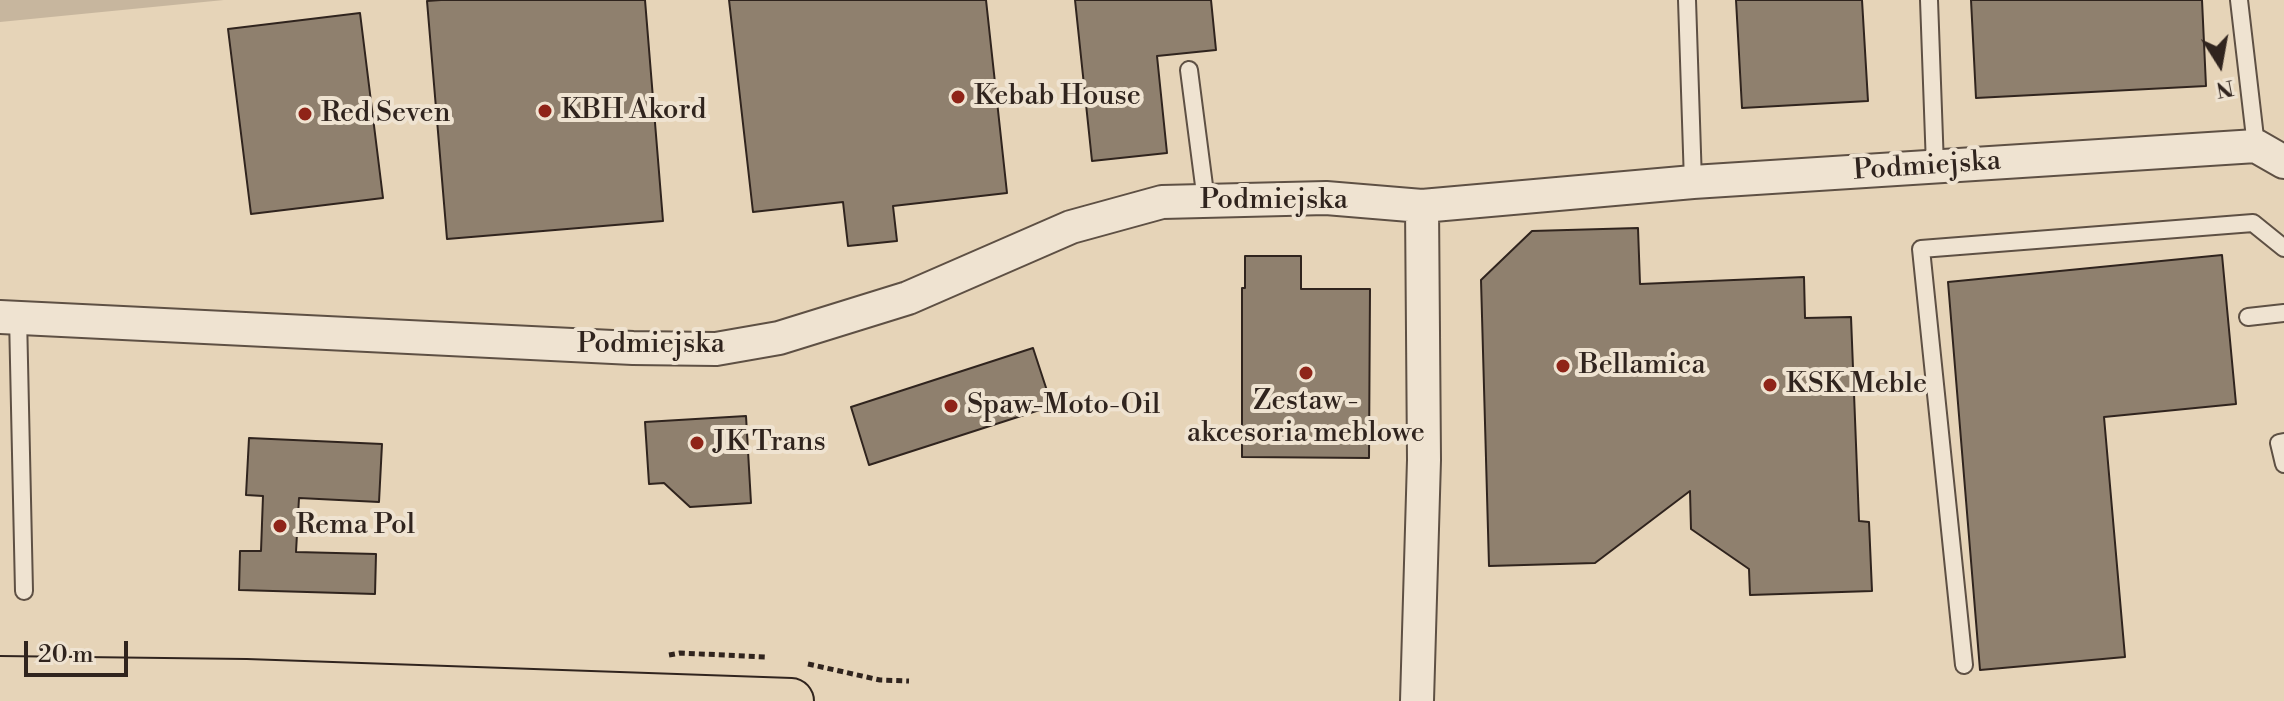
<!DOCTYPE html>
<html>
<head>
<meta charset="utf-8">
<style>
  body { margin:0 }
  #map { position:relative; width:2284px; height:701px; overflow:hidden; background:#e6d4b8; font-family:"Libre Bodoni",serif }
  canvas { display:block }
  .north { position:absolute; left:2180px; top:24px; width:80px; height:80px; -webkit-text-stroke:6px #efe3d1; paint-order:stroke; rotate:169deg; font-size:22px; font-weight:700; line-height:32px; text-align:center; color:#30241e }
  .north::after { content:''; display:block; margin:auto; width:28px; height:36px; background:#30241e; clip-path:polygon(50% 0,100% 100%,50% 72%,0 100%) }
  .scale { position:absolute; left:24px; top:641px; width:104px; height:36px; box-sizing:border-box; border:4px solid #30241e; border-top:0; padding-left:10px; font-size:24px; line-height:28px; white-space:nowrap; color:#30241e; -webkit-text-stroke:6px #efe3d1; paint-order:stroke }
</style>
</head>
<body>
<div id="map">
<canvas width="2284" height="701"></canvas>
<div class="north">N</div>
<div class="scale">20 m</div>
</div>
<script>
const g = document.querySelector('canvas').getContext('2d');
g.lineJoin = 'round';
function fillPath(path, color) { g.fillStyle = color; g.fill(path, 'evenodd'); }
function strokePath(path, color, width, dash) { g.strokeStyle = color; g.lineWidth = width; g.lineCap = dash ? 'butt' : 'round'; g.setLineDash(dash || []); g.stroke(path); }
function drawText(font, color, halo, rows, align = 'center') {
  g.font = font + ' "Libre Bodoni",serif'; g.lineWidth = 8; g.setLineDash([]); g.textBaseline = 'middle'; g.strokeStyle = halo; g.fillStyle = color; for (const [text, x, y, turn = 0] of rows) {
    g.save(); g.translate(x, y); g.rotate((+turn || 0) * Math.PI / 180); g.textAlign = isNaN(turn) ? turn : align; if (halo) g.strokeText(text, 0, 0); g.fillText(text, 0, 0); g.restore();
  }
}
fillPath(new Path2D(`
  M 0,0 L 224,0 L 0,22 Z`), '#c7b69e');
const building = new Path2D(`
  M 441,0 L 645,0 L 663,221 L 447,239 L 427,1 Z
  M 729,0 L 986,0 L 1007,193 L 893,206 L 897,241 L 848,246 L 843,202 L 753,212 Z
  M 1075,0 L 1211,0 L 1216,50 L 1157,56 L 1167,153 L 1092,161 Z
  M 1736,0 L 1862,0 L 1868,101 L 1742,108 Z
  M 1971,0 L 2202,0 L 2206,86 L 1976,98 Z
  M 360,13 L 383,198 L 251,214 L 228,29 Z
  M 1638,228 L 1640,284 L 1804,277 L 1805,318 L 1851,317 L 1859,521 L 1869,522 L 1872,591 L 1750,595 L 1749,569 L 1691,529 L 1690,491 L 1595,563 L 1489,566 L 1481,280 L 1532,231 Z
  M 2222,255 L 2236,404 L 2104,417 L 2125,657 L 1980,670 L 1948,282 Z
  M 1245,256 L 1301,256 L 1301,289 L 1370,289 L 1369,458 L 1242,457 L 1242,288 L 1245,288 Z
  M 1033,348 L 1052,406 L 869,465 L 851,407 Z
  M 746,416 L 751,503 L 690,507 L 664,483 L 649,484 L 645,422 Z
  M 249,438 L 382,444 L 379,502 L 299,498 L 296,552 L 376,554 L 375,594 L 239,590 L 240,551 L 261,551 L 263,496 L 246,495 Z`);
fillPath(building, '#8f806e');
strokePath(building, '#30241e', 2);
const lane = new Path2D(`
  M 1687,0 L 1693,182
  M 1929,0 L 1935,166
  M 2239,0 L 2256,146
  M 1189,70 L 1206,201
  M 18,316 L 24,591
  M 2248,317 L 2284,313
  M 2284,442 L 2279,443 L 2284,464
  M 1964,665 L 1921,249 L 2253,223 L 2284,248`);
const street = new Path2D(`
  M 0,317 L 633,348 L 716,349 L 779,338 L 908,298 L 1071,227 L 1162,202 L 1326,198 L 1422,206 L 1693,182 L 2256,146 L 2284,162
  M 1417,701 L 1424,460 L 1422,206`);
const primary = new Path2D(`
  M 0,679 L 246,682 L 791,701`);
strokePath(lane, '#5e5044', 20);
strokePath(street, '#5e5044', 36);
strokePath(primary, '#30241e', 48);
strokePath(new Path2D(`
  M 669,655 L 680,653 L 766,657
  M 808,664 L 880,680 L 909,681`), '#30241e', 5, [6, 4]);
strokePath(lane, '#efe3d1', 16);
strokePath(street, '#efe3d1', 32);
strokePath(primary, '#e6d4b8', 44);
for (const [x, y, r, color] of [
  [958,97,8,"#8f2418"],
  [545,111,8,"#8f2418"],
  [305,114,8,"#8f2418"],
  [1563,366,8,"#8f2418"],
  [1306,373,8,"#8f2418"],
  [1770,385,8,"#8f2418"],
  [951,406,8,"#8f2418"],
  [697,443,8,"#8f2418"],
  [280,526,8,"#8f2418"]
]) { const dot = new Path2D(); dot.arc(x, y, r, 0, 2 * Math.PI); g.fillStyle = color; g.fill(dot); strokePath(dot, '#efe3d1', 3); }
drawText('28px', '#30241e', '#efe3d1', [
  ["Kebab House",974,97],
  ["KBH Akord",561,111],
  ["Red Seven",321,114],
  ["Bellamica",1579,366],
  ["KSK Meble",1786,385],
  ["Zestaw -",1306,402,"center"],
  ["akcesoria meblowe",1306,434,"center"],
  ["Spaw-Moto-Oil",967,406],
  ["JK Trans",713,443],
  ["Rema Pol",296,526]
], 'left');
drawText('28px', '#30241e', '#efe3d1', [
  ["Podmiejska",1927,167,-4],
  ["Podmiejska",1274,201],
  ["Podmiejska",651,345]
]);
</script>
</body>
</html>
